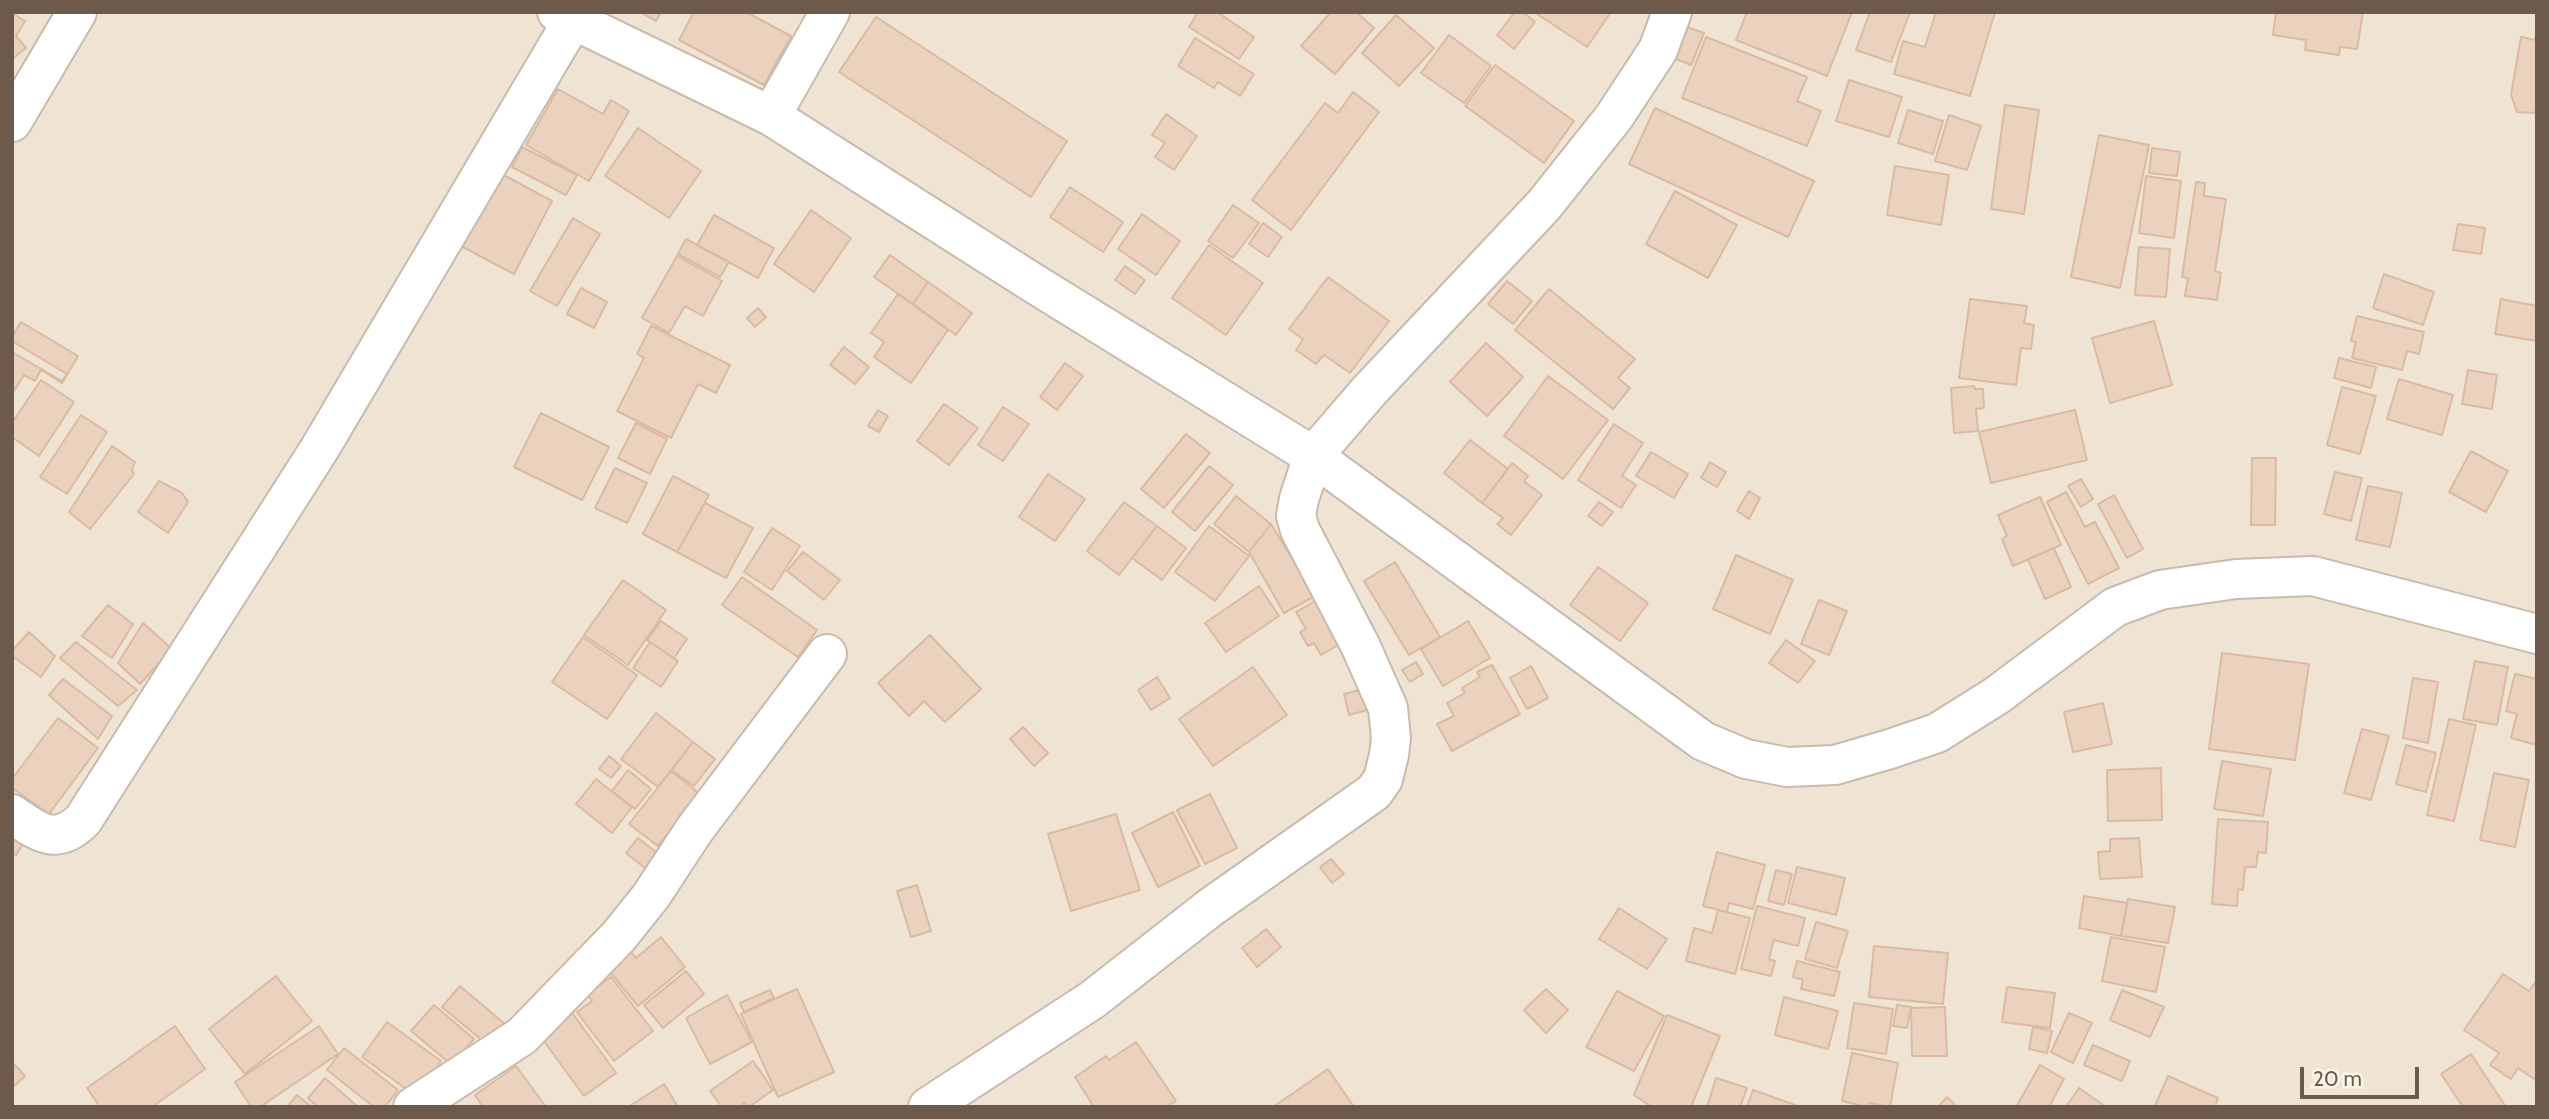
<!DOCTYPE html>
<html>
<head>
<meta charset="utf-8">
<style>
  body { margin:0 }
  #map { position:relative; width:2549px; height:1119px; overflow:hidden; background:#f9f2e3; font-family:Cabin,sans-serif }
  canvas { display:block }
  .frame { position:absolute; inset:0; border:14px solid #6e5a4d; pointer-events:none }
  .scale { position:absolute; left:2300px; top:1067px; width:119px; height:32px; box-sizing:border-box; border:4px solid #6e5a4d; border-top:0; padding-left:9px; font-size:21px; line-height:24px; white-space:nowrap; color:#6e5a4d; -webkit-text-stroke:5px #fcf6e9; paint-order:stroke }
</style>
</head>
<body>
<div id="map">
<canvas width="2549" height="1119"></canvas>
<div class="frame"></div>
<div class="scale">20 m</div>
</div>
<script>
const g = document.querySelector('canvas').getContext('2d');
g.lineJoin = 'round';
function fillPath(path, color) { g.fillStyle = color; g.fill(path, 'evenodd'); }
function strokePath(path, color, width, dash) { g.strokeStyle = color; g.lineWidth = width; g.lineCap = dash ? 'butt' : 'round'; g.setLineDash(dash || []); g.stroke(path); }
fillPath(new Path2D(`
  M 12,12 L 2537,12 L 2537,1107 L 12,1107 Z`), '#efe4d3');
const building = new Path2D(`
  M 640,12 L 661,12 L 656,21 Z
  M 694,12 L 746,12 L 791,36 L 764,85 L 679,40 Z
  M 1198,12 L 1217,12 L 1254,37 L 1239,59 L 1189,27 Z
  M 1331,12 L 1356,12 L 1374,28 L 1335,74 L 1301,46 Z
  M 1515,12 L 1523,12 L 1535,22 L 1514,49 L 1497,35 Z
  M 1534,12 L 1611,12 L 1587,47 Z
  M 1747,12 L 1852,12 L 1827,76 L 1736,40 Z
  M 1870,12 L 1910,12 L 1891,62 L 1856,50 Z
  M 1936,12 L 1995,12 L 1970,96 L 1894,74 L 1903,41 L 1925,47 Z
  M 2276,12 L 2363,12 L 2357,49 L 2340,47 L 2339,55 L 2305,50 L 2306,40 L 2273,35 Z
  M 12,13 L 25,21 L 16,36 L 26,48 L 12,59 Z
  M 1396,15 L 1434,48 L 1399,86 L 1362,53 Z
  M 876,17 L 1067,141 L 1031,197 L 839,72 Z
  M 1681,25 L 1704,33 L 1691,65 L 1669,56 Z
  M 2537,29 L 2537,113 L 2517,112 L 2511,95 L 2521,37 L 2535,40 Z
  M 1449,35 L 1491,66 L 1464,103 L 1421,73 Z
  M 1706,37 L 1807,77 L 1797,101 L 1821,111 L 1807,146 L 1682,98 Z
  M 1195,38 L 1254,74 L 1240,96 L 1218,82 L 1214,88 L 1178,66 Z
  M 1495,65 L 1574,121 L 1544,163 L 1465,106 Z
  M 1849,80 L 1902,97 L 1889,137 L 1836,121 Z
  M 558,89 L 603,114 L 611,100 L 629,111 L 589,181 L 526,145 Z
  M 1353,92 L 1379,112 L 1291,230 L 1252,200 L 1325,103 L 1338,113 Z
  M 2005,105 L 2039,110 L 2024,214 L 1991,209 Z
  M 1655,108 L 1814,181 L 1788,237 L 1629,164 Z
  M 1908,110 L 1943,121 L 1933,154 L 1898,143 Z
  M 1166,114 L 1197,136 L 1174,170 L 1155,157 L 1165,143 L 1152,135 Z
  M 1949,115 L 1981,126 L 1967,170 L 1935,161 Z
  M 638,128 L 701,171 L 669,218 L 605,176 Z
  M 2099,135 L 2149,145 L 2120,288 L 2071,277 Z
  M 522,147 L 577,175 L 566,195 L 512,167 Z
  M 2152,148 L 2180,152 L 2177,176 L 2149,173 Z
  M 1895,166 L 1949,175 L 1941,225 L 1887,215 Z
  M 500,173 L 552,201 L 514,274 L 461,246 Z
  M 2146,176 L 2181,181 L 2174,238 L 2139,233 Z
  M 2196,182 L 2205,183 L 2204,196 L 2226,199 L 2215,271 L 2221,273 L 2217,300 L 2185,296 L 2188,278 L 2182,277 Z
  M 1070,187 L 1123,222 L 1103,252 L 1050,217 Z
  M 1675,191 L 1737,225 L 1708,278 L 1646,244 Z
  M 1233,205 L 1259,223 L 1233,258 L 1208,241 Z
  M 811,210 L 851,238 L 814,292 L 774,264 Z
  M 1142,214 L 1180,241 L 1156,275 L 1118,249 Z
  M 714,215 L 774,248 L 758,278 L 697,245 Z
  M 573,218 L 600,234 L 557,306 L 530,291 Z
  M 1263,223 L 1282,237 L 1268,257 L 1249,244 Z
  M 2458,224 L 2485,228 L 2481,254 L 2453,250 Z
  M 686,239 L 729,262 L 720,277 L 678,254 Z
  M 1209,245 L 1263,283 L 1226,335 L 1172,298 Z
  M 2139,247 L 2170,249 L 2166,297 L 2135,295 Z
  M 890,255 L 928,282 L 913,304 L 874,277 Z
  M 677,256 L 722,281 L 703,316 L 685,306 L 669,333 L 642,318 Z
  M 1125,266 L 1145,280 L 1135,294 L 1115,280 Z
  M 2384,274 L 2434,292 L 2423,325 L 2373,308 Z
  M 1328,277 L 1389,321 L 1350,373 L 1324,355 L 1316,364 L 1296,350 L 1303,339 L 1289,329 Z
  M 1507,281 L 1532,301 L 1513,324 L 1488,304 Z
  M 928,282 L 972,313 L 956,335 L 913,304 Z
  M 581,288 L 607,302 L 594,328 L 567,314 Z
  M 1549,289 L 1635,359 L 1618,378 L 1630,388 L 1613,409 L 1515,330 Z
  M 898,294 L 948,330 L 911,383 L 874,357 L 884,342 L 871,333 Z
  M 1970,299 L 2027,306 L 2024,323 L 2034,325 L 2031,349 L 2021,348 L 2016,385 L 1959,378 Z
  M 2501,299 L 2537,306 L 2537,341 L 2495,334 Z
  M 758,308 L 766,317 L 755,327 L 747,318 Z
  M 2357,316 L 2424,332 L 2419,354 L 2407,351 L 2402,370 L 2352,358 L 2356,342 L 2351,341 Z
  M 2154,321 L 2172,385 L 2110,403 L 2092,338 Z
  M 21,322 L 78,356 L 62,383 L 41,370 L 35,381 L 24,375 L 12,394 L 12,352 L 62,381 L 67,374 L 12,341 L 12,337 Z
  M 651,326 L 730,365 L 716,393 L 698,384 L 671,438 L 617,411 L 644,358 L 637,354 Z
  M 1486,343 L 1523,377 L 1487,416 L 1450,382 Z
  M 844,347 L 869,367 L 855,384 L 830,365 Z
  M 2339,358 L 2376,367 L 2371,388 L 2334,378 Z
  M 1065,363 L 1083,376 L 1057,410 L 1040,397 Z
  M 2468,370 L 2497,375 L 2492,409 L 2462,404 Z
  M 1548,376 L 1608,420 L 1563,479 L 1504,436 Z
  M 2399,379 L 2453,395 L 2442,435 L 2387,419 Z
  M 41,380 L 74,402 L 39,456 L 12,437 L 12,423 Z
  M 1974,386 L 1975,389 L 1983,389 L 1984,408 L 1976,409 L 1978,431 L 1954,433 L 1951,388 Z
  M 2342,387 L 2376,396 L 2360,454 L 2327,445 Z
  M 944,404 L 978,428 L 949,465 L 917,441 Z
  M 1003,407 L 1029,424 L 1003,461 L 978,445 Z
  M 878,410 L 888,416 L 879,432 L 868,426 Z
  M 2075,410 L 2087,460 L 1991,483 L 1979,432 Z
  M 541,413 L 609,447 L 582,500 L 514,467 Z
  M 81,415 L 107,432 L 67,494 L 40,477 Z
  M 636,423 L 667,439 L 650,474 L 618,458 Z
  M 1614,424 L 1643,443 L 1622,476 L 1636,485 L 1621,508 L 1578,480 Z
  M 1186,434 L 1210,453 L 1164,508 L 1141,489 Z
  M 1470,440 L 1508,469 L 1482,503 L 1444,473 Z
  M 112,446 L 135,462 L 132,470 L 134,474 L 90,529 L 69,512 Z
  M 2471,451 L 2508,471 L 2486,512 L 2449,492 Z
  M 1651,452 L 1688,474 L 1674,498 L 1636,476 Z
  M 2252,458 L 2276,458 L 2275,525 L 2251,525 Z
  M 1710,462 L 1726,472 L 1717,487 L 1701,478 Z
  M 1512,463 L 1528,476 L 1524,481 L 1542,495 L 1511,535 L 1497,524 L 1503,518 L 1482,503 Z
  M 1209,466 L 1233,485 L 1195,531 L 1172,512 Z
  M 615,468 L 647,483 L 627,523 L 595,508 Z
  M 2335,472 L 2362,478 L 2351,521 L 2324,514 Z
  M 1048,474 L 1085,499 L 1055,541 L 1019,517 Z
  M 673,476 L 709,495 L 677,552 L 643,534 Z
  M 2081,479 L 2093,499 L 2081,507 L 2068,486 Z
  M 159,481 L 182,493 L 188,502 L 168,533 L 138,512 Z
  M 2368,486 L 2402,493 L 2390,547 L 2356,540 Z
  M 1749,491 L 1760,498 L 1749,519 L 1737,511 Z
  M 2066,492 L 2085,527 L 2095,522 L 2119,568 L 2088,584 L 2047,502 Z
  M 2114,495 L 2143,549 L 2127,558 L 2098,504 Z
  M 1236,496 L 1271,524 L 1249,552 L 1214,524 Z
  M 2040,497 L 2061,545 L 2013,566 L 2002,539 L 2007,536 L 1998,515 Z
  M 1124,502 L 1157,526 L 1119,575 L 1087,551 Z
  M 1599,502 L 1613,512 L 1602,526 L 1588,516 Z
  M 705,503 L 753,528 L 726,578 L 677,552 Z
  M 1271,524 L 1315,596 L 1284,613 L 1249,552 Z
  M 1157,526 L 1186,548 L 1162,580 L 1132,558 Z
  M 1209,526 L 1249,556 L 1215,601 L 1175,572 Z
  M 772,528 L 800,546 L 772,590 L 744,572 Z
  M 2054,548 L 2071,587 L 2045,599 L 2028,559 Z
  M 803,552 L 840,580 L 824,600 L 787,571 Z
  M 1736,555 L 1793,580 L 1770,634 L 1713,609 Z
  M 1395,562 L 1440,637 L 1409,655 L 1364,581 Z
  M 1598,567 L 1648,603 L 1620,641 L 1570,605 Z
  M 742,577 L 817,630 L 798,657 L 722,605 Z
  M 623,580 L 666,610 L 628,665 L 584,635 Z
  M 1259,586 L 1279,616 L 1226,652 L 1205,623 Z
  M 1319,599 L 1344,642 L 1321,655 L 1314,643 L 1308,646 L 1300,632 L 1306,629 L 1296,612 Z
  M 1819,600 L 1847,611 L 1829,655 L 1801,644 Z
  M 108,605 L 133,624 L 112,658 L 82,636 Z
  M 661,621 L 687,639 L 674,658 L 647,640 Z
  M 1468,621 L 1490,658 L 1443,686 L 1421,649 Z
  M 143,623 L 172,649 L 140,684 L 118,663 Z
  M 29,632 L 55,656 L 41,677 L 12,656 L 12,651 Z
  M 930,635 L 981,689 L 945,722 L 924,701 L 909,716 L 878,683 Z
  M 583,637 L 637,675 L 607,719 L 552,682 Z
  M 1786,640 L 1815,661 L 1798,683 L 1769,663 Z
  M 76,642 L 137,690 L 118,706 L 60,658 Z
  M 650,642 L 678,661 L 661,687 L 633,668 Z
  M 2222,653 L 2309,664 L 2295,760 L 2209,749 Z
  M 2475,661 L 2508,667 L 2497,725 L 2463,719 Z
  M 1416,662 L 1423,674 L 1410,682 L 1402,670 Z
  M 1492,665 L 1520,714 L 1452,751 L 1437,724 L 1454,716 L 1447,703 L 1465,693 L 1462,688 L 1480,677 L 1477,672 Z
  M 1531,666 L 1548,698 L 1527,709 L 1510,678 Z
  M 1253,667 L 1287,715 L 1213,766 L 1179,719 Z
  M 2515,674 L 2537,679 L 2537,745 L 2511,738 L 2517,714 L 2506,711 Z
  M 1157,677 L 1170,698 L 1151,710 L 1138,690 Z
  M 2413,678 L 2438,682 L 2428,743 L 2403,738 Z
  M 63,679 L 112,716 L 98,739 L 49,695 Z
  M 1367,688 L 1371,709 L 1349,715 L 1344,694 Z
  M 2103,703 L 2112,744 L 2073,752 L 2064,712 Z
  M 656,713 L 693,742 L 658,787 L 621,759 Z
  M 58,718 L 98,748 L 49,814 L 12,788 L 12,779 Z
  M 2449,719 L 2476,725 L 2454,821 L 2427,815 Z
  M 1023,727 L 1048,753 L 1034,766 L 1010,739 Z
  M 2362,729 L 2389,736 L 2371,800 L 2344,793 Z
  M 693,742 L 715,759 L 694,786 L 672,770 Z
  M 2406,745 L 2436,753 L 2426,792 L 2396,784 Z
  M 609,756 L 621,766 L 611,778 L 599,769 Z
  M 2222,761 L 2271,769 L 2263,816 L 2214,809 Z
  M 2161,768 L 2162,820 L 2108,821 L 2107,770 Z
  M 628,770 L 651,789 L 635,809 L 612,791 Z
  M 671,771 L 700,794 L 658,846 L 629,824 Z
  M 2494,773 L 2529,780 L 2515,847 L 2480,840 Z
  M 596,779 L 632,807 L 612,833 L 576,804 Z
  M 1210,794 L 1237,848 L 1205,864 L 1177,810 Z
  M 1173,812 L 1200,866 L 1158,887 L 1132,833 Z
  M 1116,814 L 1140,890 L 1071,911 L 1048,834 Z
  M 2218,819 L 2268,822 L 2266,853 L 2258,852 L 2256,867 L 2245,867 L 2243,890 L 2238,889 L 2237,906 L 2212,904 Z
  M 12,828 L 27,837 L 16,855 L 12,853 Z
  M 638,838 L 657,853 L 645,868 L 626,853 Z
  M 2139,838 L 2142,877 L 2100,879 L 2098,852 L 2110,851 L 2110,839 Z
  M 1717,852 L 1765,865 L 1753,909 L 1729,903 L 1727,912 L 1703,906 Z
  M 1331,859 L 1344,874 L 1332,883 L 1320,867 Z
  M 1797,867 L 1845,878 L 1836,915 L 1788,903 Z
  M 1776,870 L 1792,874 L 1784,905 L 1768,901 Z
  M 917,885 L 931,931 L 911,937 L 897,891 Z
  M 2084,896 L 2127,903 L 2121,936 L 2079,928 Z
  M 2128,899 L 2175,907 L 2168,943 L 2121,936 Z
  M 1757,906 L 1805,918 L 1798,946 L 1774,940 L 1769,959 L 1775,961 L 1771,976 L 1741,969 Z
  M 1619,908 L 1667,939 L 1647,969 L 1599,939 Z
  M 1718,910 L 1750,918 L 1735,974 L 1686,961 L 1694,928 L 1712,933 Z
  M 1816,922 L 1848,931 L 1837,968 L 1805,959 Z
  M 1266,929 L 1281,947 L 1257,967 L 1242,948 Z
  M 661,937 L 685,967 L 638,1006 L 601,961 L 623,943 L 636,958 Z
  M 2111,937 L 2165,947 L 2156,992 L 2102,981 Z
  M 1874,946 L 1948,953 L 1943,1004 L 1869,997 Z
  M 1797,961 L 1840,972 L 1834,996 L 1801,989 L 1803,980 L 1793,977 Z
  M 686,971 L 704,994 L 663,1028 L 644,1005 Z
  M 2503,974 L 2529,991 L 2537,980 L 2537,1081 L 2518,1068 L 2511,1079 L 2490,1065 L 2499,1053 L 2464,1030 Z
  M 276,976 L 312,1021 L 245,1074 L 209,1029 Z
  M 611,977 L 653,1031 L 614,1061 L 577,1012 L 592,1001 L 587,994 Z
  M 460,986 L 506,1025 L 489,1046 L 442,1007 Z
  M 2007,987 L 2055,993 L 2050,1028 L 2002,1022 Z
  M 797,989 L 834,1072 L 778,1097 L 741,1014 Z
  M 1546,989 L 1568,1010 L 1546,1033 L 1524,1010 Z
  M 770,990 L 774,998 L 744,1012 L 740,1003 Z
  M 2122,990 L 2164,1007 L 2150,1037 L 2110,1020 Z
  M 1617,991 L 1664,1016 L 1634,1071 L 1586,1047 Z
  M 727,995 L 752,1042 L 710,1064 L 686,1018 Z
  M 1784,997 L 1838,1011 L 1828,1049 L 1775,1035 Z
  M 1854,1003 L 1893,1009 L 1886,1054 L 1847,1048 Z
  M 434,1005 L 474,1039 L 452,1065 L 411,1031 Z
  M 1897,1005 L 1911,1007 L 1907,1028 L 1893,1026 Z
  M 1945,1007 L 1947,1056 L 1912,1056 L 1911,1008 Z
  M 570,1010 L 616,1073 L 584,1096 L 538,1033 Z
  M 2069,1013 L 2092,1023 L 2073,1063 L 2051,1052 Z
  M 1667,1015 L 1720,1036 L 1691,1107 L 1652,1107 L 1634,1095 Z
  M 387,1022 L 441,1061 L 416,1096 L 362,1057 Z
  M 175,1026 L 205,1069 L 152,1107 L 100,1107 L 87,1088 Z
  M 319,1026 L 338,1054 L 260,1107 L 251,1107 L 235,1082 Z
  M 2033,1027 L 2052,1031 L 2047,1053 L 2029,1049 Z
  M 1136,1042 L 1176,1101 L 1167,1107 L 1094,1107 L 1075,1077 L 1106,1056 L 1109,1060 Z
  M 2093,1045 L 2130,1061 L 2122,1081 L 2084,1065 Z
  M 344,1048 L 398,1090 L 385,1107 L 374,1107 L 327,1070 Z
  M 1852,1053 L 1898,1063 L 1890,1107 L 1869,1103 L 1868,1107 L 1842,1101 Z
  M 2471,1054 L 2506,1107 L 2463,1107 L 2441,1074 Z
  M 753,1061 L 773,1090 L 749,1107 L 744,1103 L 738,1107 L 722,1107 L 710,1091 Z
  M 12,1062 L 25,1076 L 12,1088 Z
  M 2040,1065 L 2064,1079 L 2049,1107 L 2016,1107 Z
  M 516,1066 L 546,1107 L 483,1107 L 475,1095 Z
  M 1328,1069 L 1354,1107 L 1273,1107 Z
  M 2168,1076 L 2218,1098 L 2215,1107 L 2155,1106 Z
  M 325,1078 L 358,1107 L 318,1107 L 308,1098 Z
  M 1716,1078 L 1747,1088 L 1740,1107 L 1707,1107 Z
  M 664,1084 L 678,1107 L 628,1107 Z
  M 2079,1088 L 2106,1107 L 2066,1107 Z
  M 1753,1090 L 1801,1107 L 1747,1107 Z
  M 297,1095 L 312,1107 L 287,1107 Z
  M 1947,1097 L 1957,1107 L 1938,1107 Z`);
fillPath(building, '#ebd2be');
strokePath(building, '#dbbaa1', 2);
const minor = new Path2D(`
  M 557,12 L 771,116 L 1030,281 L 1313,456 L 1703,741 L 1746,759 L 1787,767 L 1835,765 L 1890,749 L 1937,733 L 1996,696 L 2115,607 L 2160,590 L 2236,579 L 2313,576 L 2537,634
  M 771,116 L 830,12
  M 12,122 L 77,12
  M 12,814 C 38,832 56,847 83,820 L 320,448 L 573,20
  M 413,1107 L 522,1036 L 619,936 L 651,896 L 695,829 L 827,654
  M 928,1107 L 1092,1000 L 1211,907 L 1374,792 L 1383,779 L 1389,755 L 1391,738 L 1388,708 L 1360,645 L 1300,530 L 1296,516 L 1299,499 L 1313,456 L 1369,391 L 1544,205 L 1614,117 L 1658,50 L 1672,12`);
strokePath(minor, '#c8baac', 42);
strokePath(minor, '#fff', 38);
</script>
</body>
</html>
